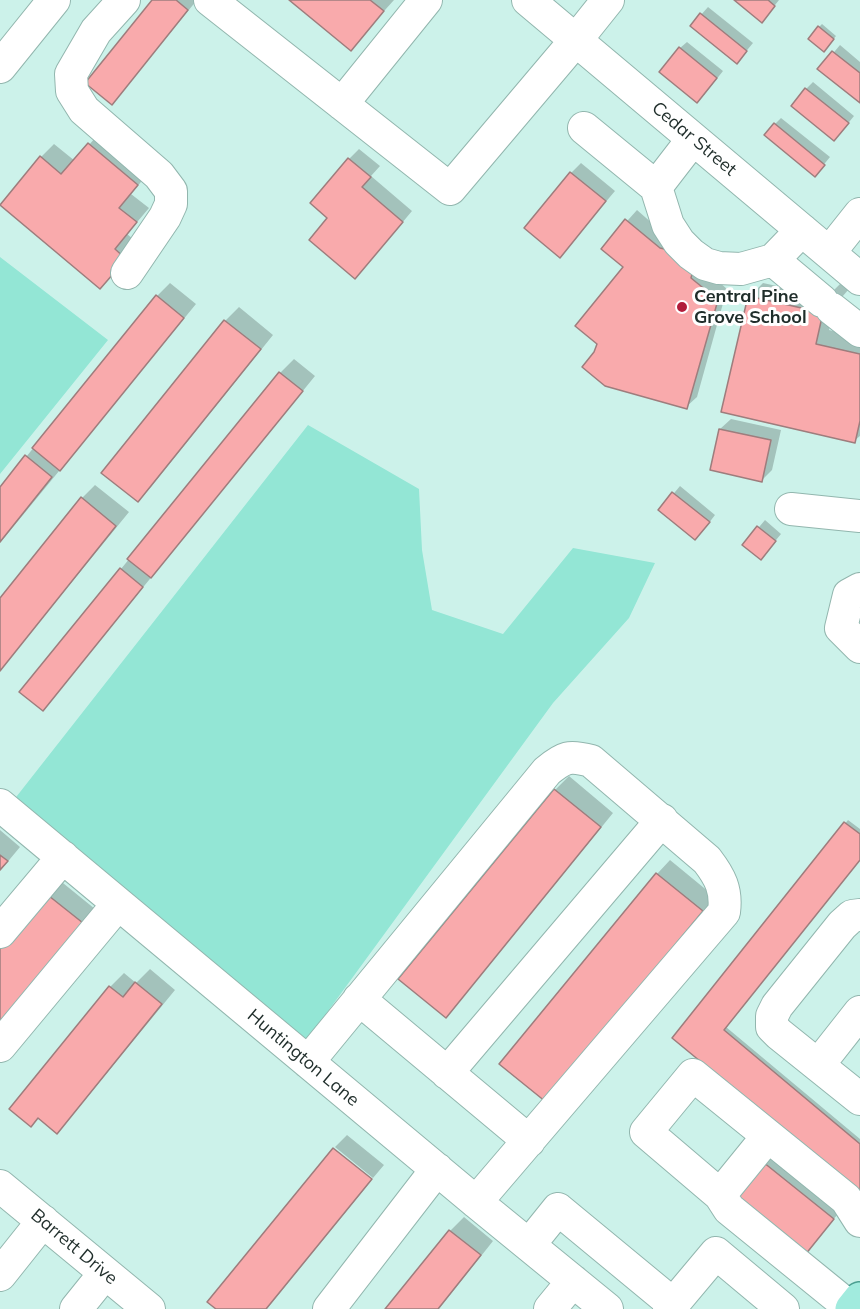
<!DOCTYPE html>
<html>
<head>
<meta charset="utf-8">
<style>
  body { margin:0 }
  canvas { display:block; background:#ccf2ea }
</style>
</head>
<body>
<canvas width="860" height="1309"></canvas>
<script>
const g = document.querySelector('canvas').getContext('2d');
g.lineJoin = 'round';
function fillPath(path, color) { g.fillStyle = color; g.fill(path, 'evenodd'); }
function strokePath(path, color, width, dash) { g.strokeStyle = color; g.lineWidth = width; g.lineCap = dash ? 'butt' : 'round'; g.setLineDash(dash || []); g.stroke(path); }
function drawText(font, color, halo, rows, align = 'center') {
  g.font = font + ' Mulish,sans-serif'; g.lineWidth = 6; g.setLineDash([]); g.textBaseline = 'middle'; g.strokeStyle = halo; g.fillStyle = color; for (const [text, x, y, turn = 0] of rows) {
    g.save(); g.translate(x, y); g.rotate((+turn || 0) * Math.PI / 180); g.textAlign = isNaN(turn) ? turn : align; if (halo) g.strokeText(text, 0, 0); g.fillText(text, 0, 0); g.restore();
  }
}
fillPath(new Path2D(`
  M 0,257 L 108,340 L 0,474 Z
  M 308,425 L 419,489 L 422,550 L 432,610 L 503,634 L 573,548 L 655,563 L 629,618 L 553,703 L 304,1044 L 13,801 Z`), '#93e6d5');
fillPath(new Path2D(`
  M 153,0 L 197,0 L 122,92 Z
  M 291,0 L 394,0 L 350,49 Z
  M 736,0 L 779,0 L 768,14 Z
  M 708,7 L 753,43 L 743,55 L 692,25 Z
  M 822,24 L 836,36 L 827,47 L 819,27 Z
  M 687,42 L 723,71 L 704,95 L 680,48 Z
  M 840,45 L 860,62 L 860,102 L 820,69 Z
  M 813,82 L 854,116 L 841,132 L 806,89 Z
  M 781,118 L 830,157 L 821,168 L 775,124 Z
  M 102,130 L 150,171 L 131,194 L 149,208 L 127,234 L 139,244 L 100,287 L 41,157 L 54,144 L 75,161 Z
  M 359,149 L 380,166 L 371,176 L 412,211 L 365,267 L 329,218 L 349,159 Z
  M 581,163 L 615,191 L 560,256 L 571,173 Z
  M 637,210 L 727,289 L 697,397 L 686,407 L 595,353 L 626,267 L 603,248 Z
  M 170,283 L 196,304 L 0,543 L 0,489 L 157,296 Z
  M 763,283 L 827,297 L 841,283 L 849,289 L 835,305 L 829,330 L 860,338 L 860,436 L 854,441 L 750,296 Z
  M 239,307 L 273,335 L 151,487 L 138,500 L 103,473 L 225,321 Z
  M 294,359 L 315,376 L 53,698 L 121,569 L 280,373 Z
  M 731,419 L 781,430 L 772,470 L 762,480 L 720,429 Z
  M 95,485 L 129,512 L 0,670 L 0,600 L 82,498 Z
  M 680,486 L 715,515 L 702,532 L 660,510 Z
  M 765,520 L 781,534 L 767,551 L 744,545 Z
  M 569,776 L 613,813 L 459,1002 L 446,1016 L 400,979 L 555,790 Z
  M 848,820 L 860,829 L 860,859 L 726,1027 L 860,1139 L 860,1191 L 674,1038 Z
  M 0,830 L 20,847 L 0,871 Z
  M 670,860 L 715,897 L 560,1087 L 501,1063 L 657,874 Z
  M 58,879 L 95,909 L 0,1026 L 0,948 Z
  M 150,969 L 175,990 L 70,1118 L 57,1132 L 38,1117 L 11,1109 L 110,987 L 124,973 L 136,983 Z
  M 347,1135 L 384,1165 L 373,1178 L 335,1147 Z
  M 333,1150 L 371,1181 L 267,1309 L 218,1309 Z
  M 775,1153 L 843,1208 L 805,1253 L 736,1198 Z
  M 464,1217 L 493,1241 L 439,1309 L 387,1309 L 450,1231 Z`), '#0003');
const building = new Path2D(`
  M 152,0 L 176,0 L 188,10 L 112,105 L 85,83 Z
  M 289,0 L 370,0 L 384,11 L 351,51 Z
  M 734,0 L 768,0 L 775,6 L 762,23 Z
  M 700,13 L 747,51 L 737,64 L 690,26 Z
  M 818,26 L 834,39 L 824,52 L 808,39 Z
  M 679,47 L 717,78 L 697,103 L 659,72 Z
  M 832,51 L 860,73 L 860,103 L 817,69 Z
  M 805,88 L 849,123 L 834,141 L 791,106 Z
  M 774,123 L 825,165 L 815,177 L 764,135 Z
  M 88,143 L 138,185 L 119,208 L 137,222 L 115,249 L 126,259 L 100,289 L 0,205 L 40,156 L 61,174 Z
  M 348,158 L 371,177 L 362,187 L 403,222 L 355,279 L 309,240 L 327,218 L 310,203 Z
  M 570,172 L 606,201 L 560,258 L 524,228 Z
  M 625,219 L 660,248 L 678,252 L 694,266 L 691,278 L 718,300 L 687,409 L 605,386 L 582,367 L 594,352 L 597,344 L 575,326 L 623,267 L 601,249 Z
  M 156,295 L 184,318 L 60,471 L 32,448 Z
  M 748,296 L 815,311 L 822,317 L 816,344 L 860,354 L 860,421 L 855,443 L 721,412 Z
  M 224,320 L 261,349 L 138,502 L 101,473 Z
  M 279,372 L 303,391 L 151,578 L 127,559 Z
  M 719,429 L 771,440 L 762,482 L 710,470 Z
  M 25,455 L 52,477 L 0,542 L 0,487 Z
  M 672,492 L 710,522 L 695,540 L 658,510 Z
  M 81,497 L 116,526 L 0,671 L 0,598 Z
  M 757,526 L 776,541 L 761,560 L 742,545 Z
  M 120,568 L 143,587 L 43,711 L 19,692 Z
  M 554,789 L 601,827 L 446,1018 L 398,979 Z
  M 844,822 L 860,834 L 860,860 L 724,1030 L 860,1144 L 860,1193 L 672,1038 Z
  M 0,855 L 8,861 L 0,870 Z
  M 656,873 L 703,911 L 546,1102 L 499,1064 Z
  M 44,892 L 83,923 L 0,1025 L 0,946 Z
  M 135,982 L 162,1004 L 57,1134 L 38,1118 L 31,1127 L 9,1109 L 109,986 L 123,997 Z
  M 333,1148 L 372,1179 L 266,1309 L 216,1309 L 207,1302 Z
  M 763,1162 L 834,1219 L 805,1255 L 734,1198 Z
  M 449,1230 L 481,1255 L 438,1309 L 385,1309 Z`);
fillPath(building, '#f9aaac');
strokePath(building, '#9e7d7d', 1.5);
const minor = new Path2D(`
  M 124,0 L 96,31 L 71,74 L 72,91 L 84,110 L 159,175 L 171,191 L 171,204 L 165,217 L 127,273
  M 210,0 L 450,189 L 576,40 L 608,0
  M 528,0 L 860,279
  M 0,67 L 54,0
  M 342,104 L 426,0
  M 584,128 L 656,187 L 668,225 L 679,242 L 691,254 L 705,264 L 719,268 L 741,269 L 773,260 L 802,230
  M 656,187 L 693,139
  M 829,253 L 860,214
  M 773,260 L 822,301
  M 832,309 L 860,331
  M 791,509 L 860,516
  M 860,589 L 849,595 L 841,628 L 860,647
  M 0,805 L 476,1202 L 607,1309
  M 860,915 L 852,916 L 842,925 L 777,1006 L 772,1016 L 772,1027 L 779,1034 L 860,1099
  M 0,932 L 63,857
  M 359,999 L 529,1141
  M 0,1046 L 118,904
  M 308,1062 L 547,771 C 564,757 569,755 591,761 L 707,860 C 720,877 727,890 724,912 L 476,1202
  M 819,1064 L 860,1012
  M 447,1073 L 662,820
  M 0,1186 L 149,1309
  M 720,1195 L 768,1136
  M 529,1245 L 558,1209 L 673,1304
  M 0,1275 L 43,1221
  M 76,1309 L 105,1273
  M 329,1309 L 437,1169
  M 550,1309 L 573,1281
  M 669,1309 L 716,1253 L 783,1309
  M 852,1309 L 729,1209 L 720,1195 L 646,1132 L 693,1075 L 846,1199 L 860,1221`);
const major = new Path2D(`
  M 852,1309 L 860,1299`);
strokePath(minor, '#92b6ae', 34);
strokePath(major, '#4b9f91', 36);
strokePath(minor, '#fff', 32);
strokePath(major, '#a1ebde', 33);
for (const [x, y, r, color] of [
  [682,307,6,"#b11d3b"]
]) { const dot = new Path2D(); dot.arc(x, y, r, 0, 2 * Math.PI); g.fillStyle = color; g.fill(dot); strokePath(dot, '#fff', 2); }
drawText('18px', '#1f2d2a', '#fff', [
  ["Cedar Street",694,139,40],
  ["Huntington Lane",303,1058,40],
  ["Barrett Drive",74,1247,40]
]);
drawText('bold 18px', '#1f2d2a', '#fff', [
  ["Central Pine",694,297],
  ["Grove School",694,318]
], 'left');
</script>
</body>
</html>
